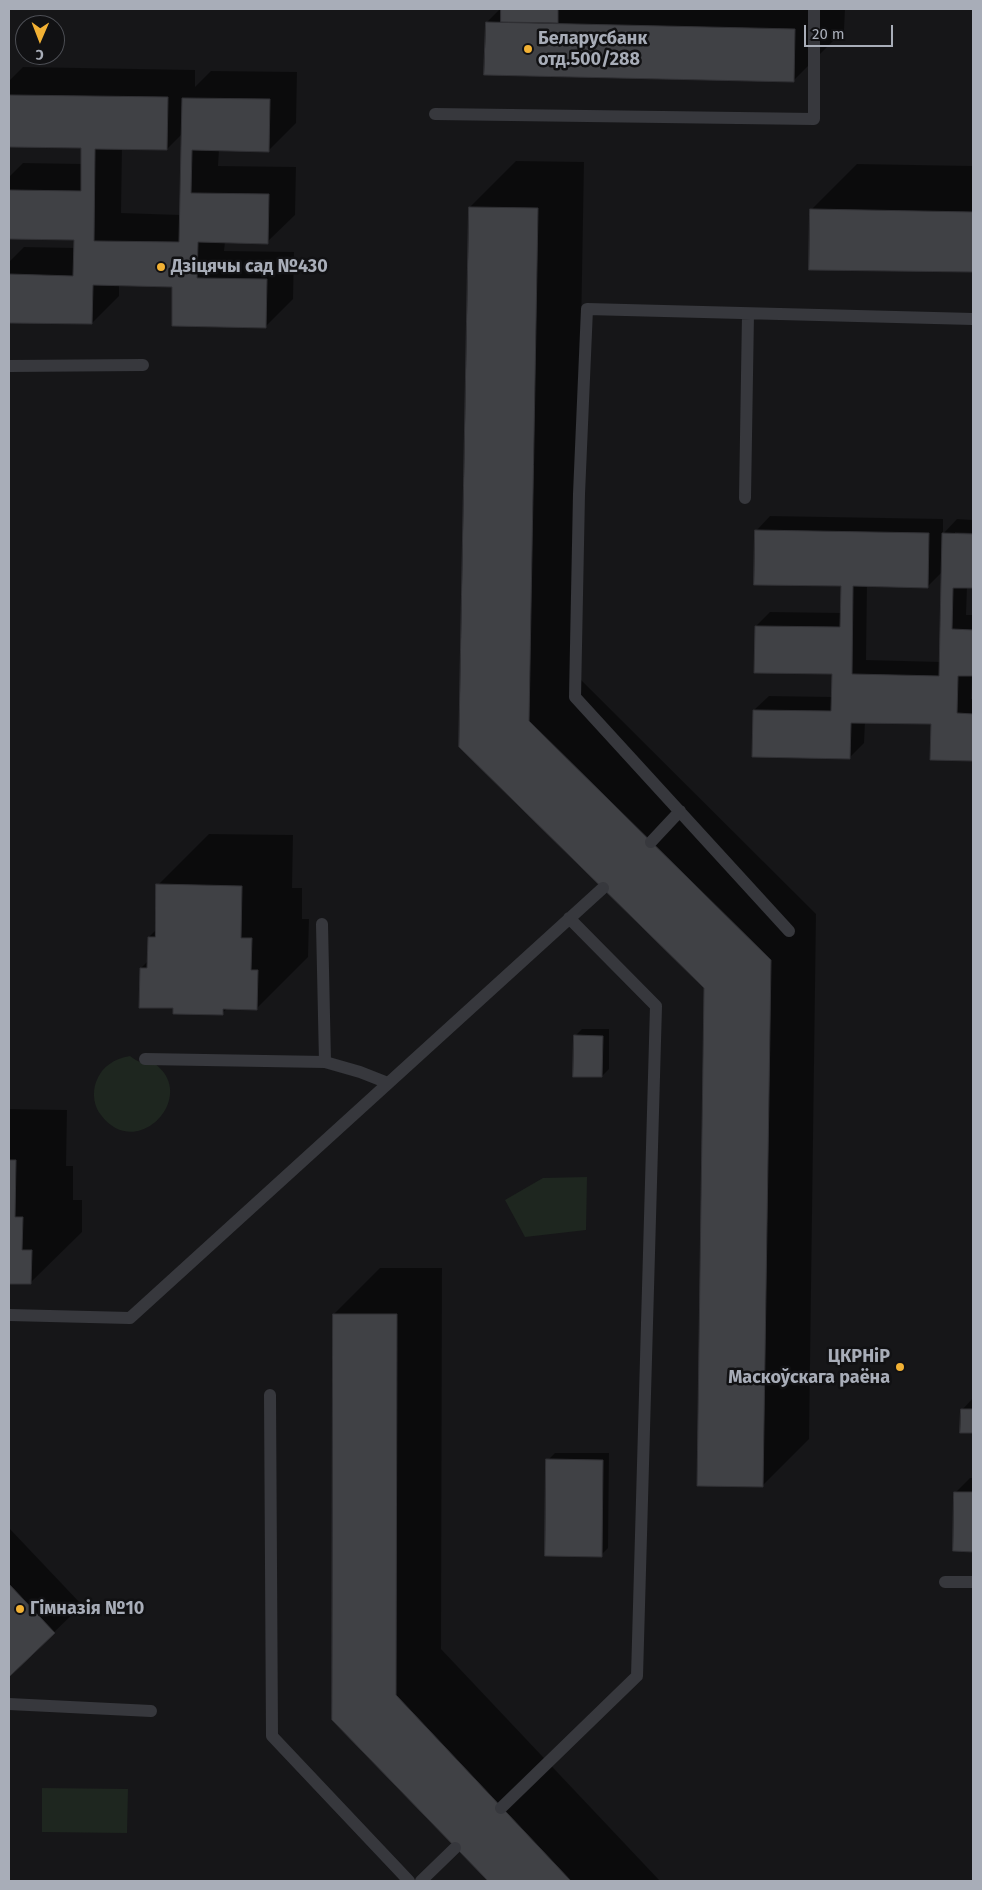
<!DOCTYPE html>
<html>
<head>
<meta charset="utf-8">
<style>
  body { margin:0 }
  #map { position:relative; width:982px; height:1890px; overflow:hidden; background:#161618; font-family:"Fira Sans",sans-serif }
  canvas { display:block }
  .frame { position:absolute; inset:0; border:10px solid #a8adb8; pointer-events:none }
  .north { position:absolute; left:15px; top:15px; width:50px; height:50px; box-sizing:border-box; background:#111113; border:1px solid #4d4f55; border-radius:50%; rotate:181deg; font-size:14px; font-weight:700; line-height:20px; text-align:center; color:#a8adb8 }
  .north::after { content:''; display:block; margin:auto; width:18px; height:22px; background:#f2b134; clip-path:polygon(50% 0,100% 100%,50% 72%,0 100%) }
  .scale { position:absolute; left:804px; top:25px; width:89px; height:22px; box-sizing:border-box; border:2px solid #a8adb8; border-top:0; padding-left:6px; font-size:15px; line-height:18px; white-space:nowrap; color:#a8adb8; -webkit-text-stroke:4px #111113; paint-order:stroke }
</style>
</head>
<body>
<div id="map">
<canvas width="982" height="1890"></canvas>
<div class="frame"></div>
<div class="north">С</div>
<div class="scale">20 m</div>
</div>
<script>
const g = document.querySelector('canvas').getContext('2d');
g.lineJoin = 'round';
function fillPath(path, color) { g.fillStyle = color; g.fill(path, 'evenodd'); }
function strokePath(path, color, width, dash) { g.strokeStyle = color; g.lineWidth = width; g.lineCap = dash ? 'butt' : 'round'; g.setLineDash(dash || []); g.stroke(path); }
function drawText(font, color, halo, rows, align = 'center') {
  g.font = font + ' "Fira Sans",sans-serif'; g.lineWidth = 5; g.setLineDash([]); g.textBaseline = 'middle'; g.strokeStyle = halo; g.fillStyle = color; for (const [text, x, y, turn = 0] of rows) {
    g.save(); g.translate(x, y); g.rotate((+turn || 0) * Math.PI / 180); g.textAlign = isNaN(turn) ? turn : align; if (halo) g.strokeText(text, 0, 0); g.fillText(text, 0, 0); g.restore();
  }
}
fillPath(new Path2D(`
  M 130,1056 C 133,1058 137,1061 140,1062 C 145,1063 151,1061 155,1064 C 199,1096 137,1163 101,1115 C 94,1107 92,1093 96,1082 C 102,1066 114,1059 130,1056 Z
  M 587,1177 L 586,1230 L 525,1237 L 505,1200 L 543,1178 Z
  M 42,1788 L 128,1789 L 127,1833 L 42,1832 Z`), '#1e261f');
fillPath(new Path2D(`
  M 500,9 L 845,9 L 844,30 L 793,81 L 487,22 Z
  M 23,67 L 195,70 L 195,87 L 211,71 L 297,72 L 296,123 L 269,150 L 219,150 L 218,166 L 296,167 L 295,215 L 267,242 L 225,242 L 224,251 L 294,252 L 293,299 L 266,326 L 174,285 L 119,284 L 119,296 L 92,323 L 9,322 L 9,262 L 24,247 L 75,248 L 75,239 L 9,238 L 9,177 L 23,163 L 82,164 L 83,147 L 9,146 L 9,81 ZM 183,133 L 181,215 L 121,213 L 122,148 L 167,149 Z
  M 516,161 L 584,162 L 575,674 L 816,914 L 809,1439 L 763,1485 L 706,987 L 461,746 L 470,207 Z
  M 857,164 L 973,166 L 973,271 L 810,268 L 811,210 Z
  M 770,516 L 943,519 L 943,534 L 957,519 L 973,520 L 973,533 L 955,532 L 955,535 L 973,535 L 973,587 L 967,587 L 966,615 L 973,615 L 973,675 L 972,675 L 971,699 L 973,699 L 973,760 L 931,759 L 932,723 L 865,722 L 864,743 L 850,757 L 754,710 L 769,696 L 833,697 L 833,673 L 756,626 L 770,612 L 842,613 L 842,585 L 756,531 ZM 942,572 L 941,662 L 866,660 L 867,585 L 928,586 Z
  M 209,834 L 293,835 L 292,888 L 302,888 L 302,919 L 309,919 L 308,957 L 257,1008 L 228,1008 L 222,1013 L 174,1007 L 141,968 L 148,961 L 149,937 L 157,929 L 158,885 Z
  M 582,1029 L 609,1029 L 609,1069 L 602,1076 L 575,1036 Z
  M 9,1109 L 67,1110 L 66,1166 L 73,1166 L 73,1200 L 82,1200 L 82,1232 L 30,1283 L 9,1283 Z
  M 380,1268 L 442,1268 L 441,1649 L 660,1881 L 489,1881 L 333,1720 L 334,1314 Z
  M 973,1398 L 973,1432 L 962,1432 L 962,1410 Z
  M 555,1453 L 609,1453 L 608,1548 L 601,1555 L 548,1460 Z
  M 970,1478 L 973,1478 L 973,1551 L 955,1550 L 956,1492 Z
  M 9,1528 L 82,1605 L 9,1676 Z`), '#0007');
const building = new Path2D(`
  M 501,9 L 558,9 L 558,23 L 501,22 Z
  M 486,22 L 795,29 L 794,82 L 484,75 Z
  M 9,95 L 168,97 L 167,150 L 95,149 L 94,241 L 179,242 L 182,98 L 270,99 L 269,152 L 192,150 L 191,193 L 269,194 L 268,244 L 198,242 L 197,278 L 267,279 L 266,328 L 172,326 L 172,287 L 93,285 L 92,324 L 9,323 L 9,274 L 73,276 L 74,240 L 9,239 L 9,190 L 81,191 L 81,148 L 9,147 Z
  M 469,207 L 538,208 L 529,721 L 771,960 L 763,1487 L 697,1486 L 704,988 L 459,747 Z
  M 810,209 L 973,212 L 973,272 L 809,270 Z
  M 755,530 L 929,533 L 928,588 L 853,586 L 852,674 L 939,676 L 942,533 L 973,534 L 973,588 L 953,588 L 952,629 L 973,630 L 973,676 L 958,676 L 957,713 L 973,714 L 973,761 L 930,760 L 931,724 L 851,723 L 850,759 L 752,757 L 753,710 L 831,711 L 832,674 L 754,673 L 755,626 L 840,627 L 841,586 L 754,585 Z
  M 156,884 L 242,886 L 241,938 L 252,938 L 251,970 L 258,970 L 257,1010 L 223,1009 L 223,1015 L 173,1014 L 173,1008 L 139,1008 L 140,968 L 147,968 L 148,937 L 155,937 Z
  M 574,1035 L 603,1036 L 602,1077 L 573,1077 Z
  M 9,1160 L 16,1160 L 15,1217 L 23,1217 L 22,1250 L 32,1250 L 31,1284 L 9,1284 Z
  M 333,1314 L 397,1314 L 396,1695 L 571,1881 L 488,1881 L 332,1720 Z
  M 961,1409 L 973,1409 L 973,1433 L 960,1433 Z
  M 546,1459 L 603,1460 L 602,1557 L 545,1556 Z
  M 954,1492 L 973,1492 L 973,1552 L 953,1551 Z
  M 9,1584 L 55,1633 L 9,1677 Z`);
fillPath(building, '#404145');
strokePath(building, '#303034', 1);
strokePath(new Path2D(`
  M 435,114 L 814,119 L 814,9
  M 9,366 L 143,365
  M 745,498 L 748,314
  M 651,842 L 680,811
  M 322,924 L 325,1062
  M 789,931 L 575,697 L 579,494 L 587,309 L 973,319
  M 145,1059 L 325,1062 L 360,1072 L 388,1083
  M 9,1315 L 130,1318 L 603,888
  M 270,1395 L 272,1736 L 409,1881
  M 945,1582 L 973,1582
  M 9,1704 L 151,1711
  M 501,1808 L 637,1676 L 656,1006 L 569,918
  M 421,1881 L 455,1848`), '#37383d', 12);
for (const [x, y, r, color] of [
  [528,49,5,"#f2b134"],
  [161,267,5,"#f2b134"],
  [900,1367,5,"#f2b134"],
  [20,1609,5,"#f2b134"]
]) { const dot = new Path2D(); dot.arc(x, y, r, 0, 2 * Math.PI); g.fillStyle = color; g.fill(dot); strokePath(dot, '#111113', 2); }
drawText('bold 18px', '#a8adb8', '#111113', [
  ["Беларусбанк",538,39],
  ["отд.500/288",538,60],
  ["Дзіцячы сад №430",171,267],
  ["ЦКРНіР",890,1357,"right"],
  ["Маскоўскага раёна",890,1378,"right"],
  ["Гімназія №10",30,1609]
], 'left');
</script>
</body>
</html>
